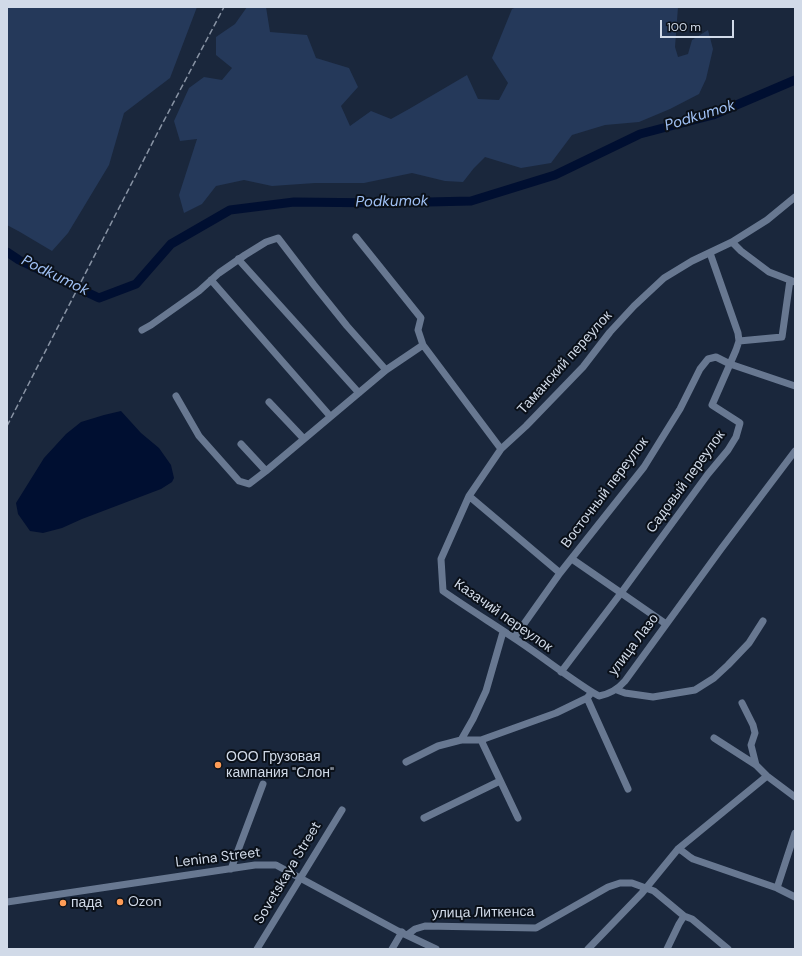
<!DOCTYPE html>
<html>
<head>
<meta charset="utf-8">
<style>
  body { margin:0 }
  #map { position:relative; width:802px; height:956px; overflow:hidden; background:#1a273c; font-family:"DM Sans",sans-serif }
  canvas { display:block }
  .frame { position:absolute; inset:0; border:8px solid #d1dae8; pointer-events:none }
  .scale { position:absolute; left:660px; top:20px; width:74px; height:18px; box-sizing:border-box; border:2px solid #d1dae8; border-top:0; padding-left:5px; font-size:12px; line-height:14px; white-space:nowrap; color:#d1dae8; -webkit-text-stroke:3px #0a1019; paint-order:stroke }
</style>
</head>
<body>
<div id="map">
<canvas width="802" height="956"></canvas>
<div class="frame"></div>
<div class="scale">100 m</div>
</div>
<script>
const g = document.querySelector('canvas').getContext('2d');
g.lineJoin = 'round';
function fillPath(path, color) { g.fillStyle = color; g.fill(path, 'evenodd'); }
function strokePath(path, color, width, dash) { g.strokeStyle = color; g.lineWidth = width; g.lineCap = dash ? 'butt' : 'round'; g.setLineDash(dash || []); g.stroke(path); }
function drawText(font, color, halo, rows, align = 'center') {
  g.font = font + ' "DM Sans",sans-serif'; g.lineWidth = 4; g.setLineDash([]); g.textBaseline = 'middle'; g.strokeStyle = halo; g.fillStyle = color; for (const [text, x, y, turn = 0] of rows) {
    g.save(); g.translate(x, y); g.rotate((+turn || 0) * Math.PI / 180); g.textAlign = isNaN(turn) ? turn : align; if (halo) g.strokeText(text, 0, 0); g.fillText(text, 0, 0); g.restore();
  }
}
fillPath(new Path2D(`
  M 7,7 L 197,7 L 170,78 L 124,113 L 109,165 L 68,233 L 52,251 L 20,232 L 7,225 Z
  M 247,7 L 266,7 L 270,32 L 307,35 L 316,58 L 349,68 L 358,87 L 341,106 L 350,126 L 371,111 L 391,119 L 409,109 L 467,75 L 478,99 L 499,100 L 508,83 L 492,58 L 512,9 L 517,7 L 678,7 L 675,47 L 678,57 L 688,54 L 692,40 L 708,30 L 713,49 L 706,79 L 699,94 L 670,109 L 639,122 L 605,125 L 572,135 L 551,163 L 521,168 L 485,157 L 474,168 L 463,182 L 445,181 L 412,173 L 364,183 L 315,183 L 272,186 L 244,180 L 216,186 L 202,204 L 184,213 L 179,195 L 197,139 L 180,141 L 174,121 L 189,88 L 204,77 L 222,80 L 232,68 L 216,55 L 216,37 L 235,24 Z`), '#25395a');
fillPath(new Path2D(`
  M 121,411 L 141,433 L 159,448 L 171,465 L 174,478 L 172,482 L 161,489 L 82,519 L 62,528 L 43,533 L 30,531 L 18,514 L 16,503 L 44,458 L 66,434 L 81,422 L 104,415 Z`), '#000f31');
strokePath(new Path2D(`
  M 7,252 L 19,260 L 99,298 L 136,284 L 171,244 L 230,210 L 294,202 L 385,203 L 471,201 L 555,175 L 640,134 L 713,115 L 795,80`), '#000f31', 9);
strokePath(new Path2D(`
  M 356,237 L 421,318 L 418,330 L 423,345
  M 732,242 L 741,251 L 769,272 L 795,282
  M 238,259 L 359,393
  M 211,280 L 330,416
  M 142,330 L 151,325 L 199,291 L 219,273 L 245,255 L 266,242 L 278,238 L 314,285 L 347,326 L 386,370
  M 739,341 L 782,337 L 790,280
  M 176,396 L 199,436 L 239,481 L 249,484 L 266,471 L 386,370 L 423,345 L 501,449
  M 269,402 L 304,439
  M 241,444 L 266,471
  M 469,496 L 441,559 L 443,591 C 466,607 490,622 514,638 C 540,655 565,675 592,692
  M 572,559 L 666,624
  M 560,573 L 469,496 L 501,449 L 526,426 L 583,367 L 610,332 L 634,306 L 664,278 L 692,261 L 732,242 L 767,220 L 795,197
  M 514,638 L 560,573 L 644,467 L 680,409 L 700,369 L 708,359 L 716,357 L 730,364 L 795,386
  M 561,672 L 621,593 L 708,474 L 728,450 L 736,437 L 740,423 L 712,405 L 730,364 L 736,350 L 739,341 L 738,333 L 710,253
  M 617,690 L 625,693 L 653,697 L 695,690 L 714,678 L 728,665 L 749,643 L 763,621
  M 587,698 L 628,789
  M 742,703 L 753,725 L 755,733 L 751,745 L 756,765
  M 714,738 L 756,765 L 767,776 L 795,797
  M 461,740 L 473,719 L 486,691 L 503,632
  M 481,740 L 518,818
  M 406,762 L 438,746 L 461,740 L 481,740 L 556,713 L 587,698 L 592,692 L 599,696 C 610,694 617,690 625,681 L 721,549 L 795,451
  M 424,818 L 500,781
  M 678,849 C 684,851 687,856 693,859 L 777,888 L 795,897
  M 231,869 L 263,784
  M 777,888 L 795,833
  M 7,902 L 255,865 L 276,865 L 398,931 L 436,949
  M 407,935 L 415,929 L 425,926 L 536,928 L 608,887 L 620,883 L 632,883 L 654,891 L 684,916 L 692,919 L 728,949
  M 257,949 L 342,810
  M 392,949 L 402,932
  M 588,949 L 642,893 L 678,849 L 767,776
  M 667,949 L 679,924 L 684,916`), '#687891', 7);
strokePath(new Path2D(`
  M 7,426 L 159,130 L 224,7`), '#8893a4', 1.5, [6, 3]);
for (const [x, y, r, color] of [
  [218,765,4,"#fe9c57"],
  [120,902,4,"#fe9c57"],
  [63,903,4,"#fe9c57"]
]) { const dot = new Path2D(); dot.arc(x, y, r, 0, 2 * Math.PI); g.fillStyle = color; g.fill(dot); strokePath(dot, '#0a1019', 1.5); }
drawText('14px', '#d1dae8', '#0a1019', [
  ["Таманский переулок",565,363,-48],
  ["Садовый переулок",686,482,-54],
  ["Восточный переулок",605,493,-53],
  ["Казачий переулок",503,616,35],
  ["улица Лазо",634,645,-53],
  ["Lenina Street",218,858,-7],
  ["Sovetskaya Street",288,873,-59],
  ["улица Литкенса",483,913,-1]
]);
drawText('14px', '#d1dae8', '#0a1019', [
  ["ООО Грузовая",226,757],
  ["кампания \"Слон\"",226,773],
  ["Ozon",128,902],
  ["пада",71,903]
], 'left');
drawText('italic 15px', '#a0c1f5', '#0a1019', [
  ["Podkumok",700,116,-17],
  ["Podkumok",392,202,-1],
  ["Podkumok",55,276,26]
]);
</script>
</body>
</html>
